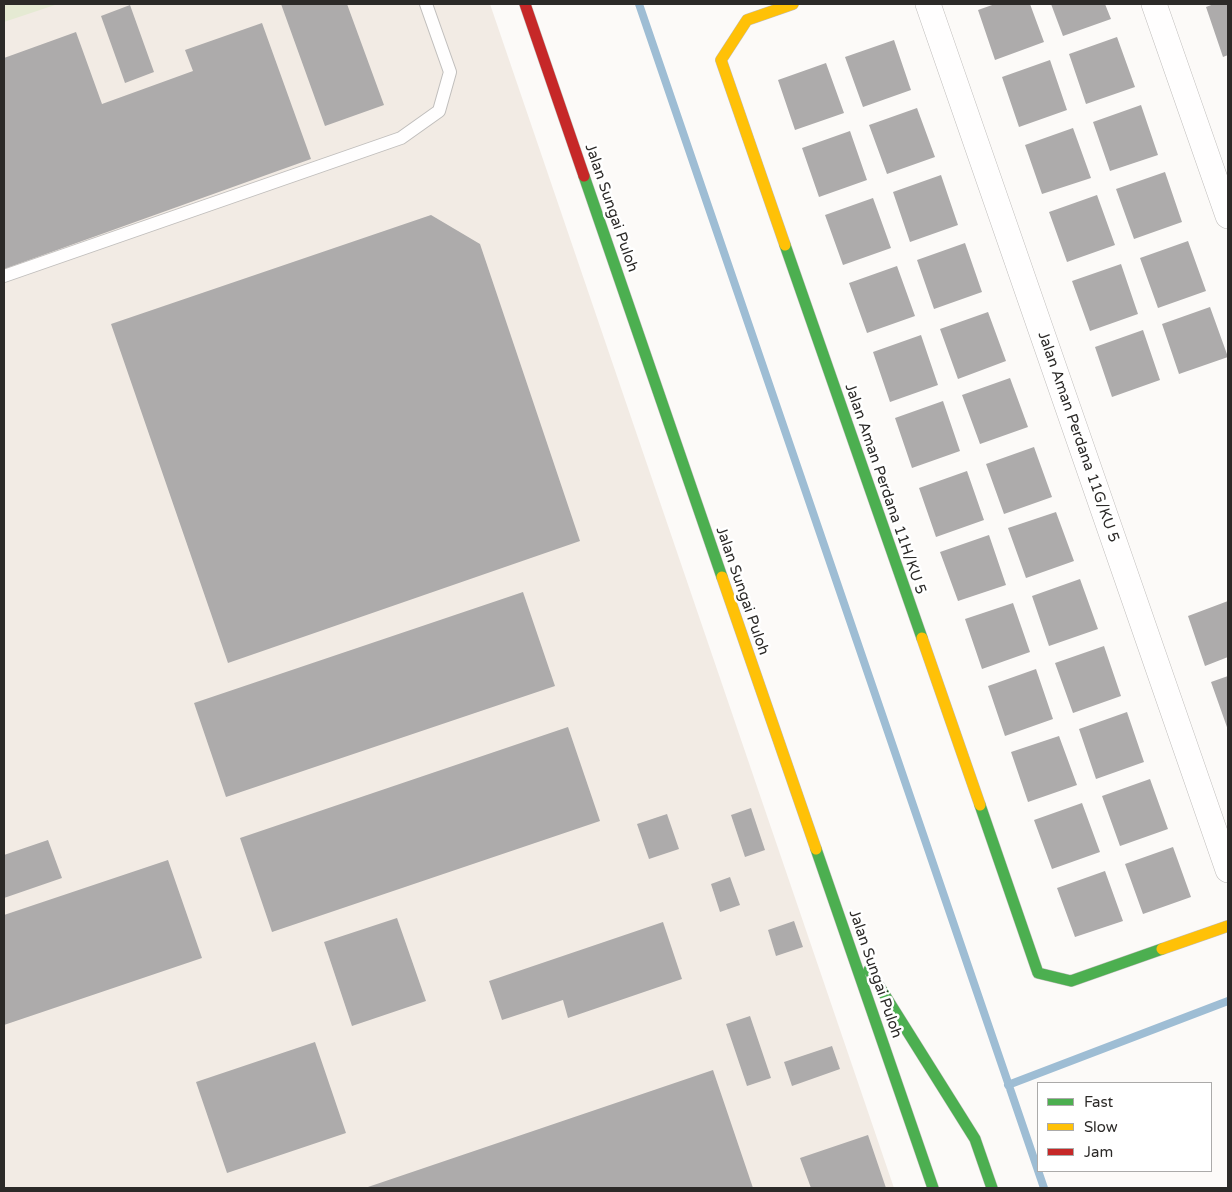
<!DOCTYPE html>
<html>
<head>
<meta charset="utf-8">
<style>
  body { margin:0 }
  #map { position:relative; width:1232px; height:1192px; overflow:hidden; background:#fcfaf8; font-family:"Varela Round",sans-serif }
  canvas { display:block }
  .frame { position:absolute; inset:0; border:5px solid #2c2a28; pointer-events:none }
  .legend { position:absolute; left:1037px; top:1082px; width:175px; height:90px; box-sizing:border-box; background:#fff; border:1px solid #abaaa9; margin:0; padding:6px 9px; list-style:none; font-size:15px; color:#2c2a28 }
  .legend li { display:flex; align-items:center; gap:10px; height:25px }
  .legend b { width:25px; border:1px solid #abaaa9 }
</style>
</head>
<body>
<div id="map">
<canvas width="1232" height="1192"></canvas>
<div class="frame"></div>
<ul class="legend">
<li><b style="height:6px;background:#4caf50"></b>Fast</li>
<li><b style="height:6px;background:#ffc107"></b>Slow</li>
<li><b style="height:6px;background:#c62828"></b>Jam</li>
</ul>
</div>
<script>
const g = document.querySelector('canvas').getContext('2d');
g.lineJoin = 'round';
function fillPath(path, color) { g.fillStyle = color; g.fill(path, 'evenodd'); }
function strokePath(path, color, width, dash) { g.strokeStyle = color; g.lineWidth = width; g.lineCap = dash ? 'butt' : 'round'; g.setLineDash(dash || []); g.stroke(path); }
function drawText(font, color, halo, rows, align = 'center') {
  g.font = font + ' "Varela Round",sans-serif'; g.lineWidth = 5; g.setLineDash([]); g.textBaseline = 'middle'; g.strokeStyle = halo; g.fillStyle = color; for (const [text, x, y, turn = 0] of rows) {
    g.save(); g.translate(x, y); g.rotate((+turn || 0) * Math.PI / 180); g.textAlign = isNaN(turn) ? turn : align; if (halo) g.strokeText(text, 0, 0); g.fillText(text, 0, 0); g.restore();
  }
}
fillPath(new Path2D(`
  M 4,4 L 490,4 L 894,1188 L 4,1188 Z`), '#f2ebe4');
fillPath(new Path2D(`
  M 4,4 L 58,4 L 4,22 Z`), '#e5ead3');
strokePath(new Path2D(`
  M 639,4 L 1044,1188
  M 1008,1085 L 1228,1001`), '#9ebdd4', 8);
fillPath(new Path2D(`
  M 281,4 L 347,4 L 384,105 L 325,126 Z
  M 995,4 L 1030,4 L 1044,42 L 995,60 L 978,10 Z
  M 1051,4 L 1105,4 L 1111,19 L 1063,36 Z
  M 1214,4 L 1228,4 L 1228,55 L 1223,57 L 1206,7 Z
  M 130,5 L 154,72 L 125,83 L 101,16 Z
  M 262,23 L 311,159 L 4,269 L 4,58 L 76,32 L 102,104 L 193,71 L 185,50 Z
  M 1117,37 L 1135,87 L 1086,104 L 1069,54 Z
  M 894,40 L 911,90 L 863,107 L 845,57 Z
  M 1050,60 L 1067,110 L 1019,127 L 1002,77 Z
  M 826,63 L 844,113 L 795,130 L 778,80 Z
  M 1141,105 L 1158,155 L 1110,171 L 1093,122 Z
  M 917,108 L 935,157 L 887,174 L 869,125 Z
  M 1073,128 L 1091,178 L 1042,194 L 1025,145 Z
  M 850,131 L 867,180 L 819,197 L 802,148 Z
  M 1165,172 L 1182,222 L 1134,239 L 1116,189 Z
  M 941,175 L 958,225 L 910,242 L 893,192 Z
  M 1097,195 L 1115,245 L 1067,262 L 1049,212 Z
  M 873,198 L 891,248 L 843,265 L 825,215 Z
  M 431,215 L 480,244 L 580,541 L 228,663 L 111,324 Z
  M 1188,241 L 1206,291 L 1158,308 L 1140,258 Z
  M 965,243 L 982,292 L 934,309 L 917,260 Z
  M 1121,264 L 1138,314 L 1090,331 L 1072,281 Z
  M 897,266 L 915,316 L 867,333 L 849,283 Z
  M 1210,307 L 1228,357 L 1179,374 L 1162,324 Z
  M 988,312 L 1006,361 L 958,379 L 940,329 Z
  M 1143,330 L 1160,380 L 1112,397 L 1095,347 Z
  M 921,335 L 938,385 L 890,402 L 873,352 Z
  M 1010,378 L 1028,427 L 980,444 L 962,395 Z
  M 943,401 L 960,451 L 912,468 L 895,418 Z
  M 1034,447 L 1052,497 L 1004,514 L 986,464 Z
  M 967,471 L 984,520 L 936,537 L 919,488 Z
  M 1056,512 L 1074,561 L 1026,578 L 1008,528 Z
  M 989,535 L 1006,585 L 958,601 L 940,552 Z
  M 1080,579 L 1098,629 L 1049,646 L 1032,596 Z
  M 523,592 L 555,686 L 226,797 L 194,703 Z
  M 1228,601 L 1228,657 L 1205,666 L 1188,616 Z
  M 1013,603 L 1030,652 L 982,669 L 965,619 Z
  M 1104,646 L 1121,696 L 1073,713 L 1055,663 Z
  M 1036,669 L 1053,719 L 1005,736 L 988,686 Z
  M 1228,676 L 1228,730 L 1211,682 Z
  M 1127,712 L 1144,762 L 1096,779 L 1079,729 Z
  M 568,727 L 600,821 L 272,932 L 240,838 Z
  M 1059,736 L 1077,785 L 1028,802 L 1011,752 Z
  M 1150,779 L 1168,829 L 1120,846 L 1102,796 Z
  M 1082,803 L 1100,852 L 1052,869 L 1034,820 Z
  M 751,808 L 765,850 L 745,857 L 731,815 Z
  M 667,814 L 679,849 L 649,859 L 637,824 Z
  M 48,840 L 62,878 L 4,898 L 4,855 Z
  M 1173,847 L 1191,897 L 1143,914 L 1125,864 Z
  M 168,860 L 202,958 L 4,1025 L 4,915 Z
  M 1105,871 L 1123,921 L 1075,937 L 1057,888 Z
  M 730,877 L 740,905 L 720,912 L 711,884 Z
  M 397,918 L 426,1001 L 352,1026 L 324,942 Z
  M 794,921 L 803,947 L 776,956 L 768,930 Z
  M 663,922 L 682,979 L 568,1018 L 563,1000 L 502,1020 L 489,981 Z
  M 750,1016 L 771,1078 L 747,1086 L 726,1024 Z
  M 315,1042 L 346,1133 L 227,1173 L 196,1082 Z
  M 832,1046 L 840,1069 L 792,1086 L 784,1062 Z
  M 713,1070 L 753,1188 L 365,1188 Z
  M 868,1135 L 886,1188 L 811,1188 L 800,1158 Z`), '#adabab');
const lane = new Path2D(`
  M 4,276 L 401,138 L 439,111 L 450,72 L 426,4`);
const street = new Path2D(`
  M 928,4 L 1228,870
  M 1154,4 L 1228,216`);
const fast = new Path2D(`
  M 584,176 L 722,577
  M 785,245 L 922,638
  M 980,805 L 1038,973 L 1071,981 L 1162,949
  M 816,849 L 933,1188
  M 869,970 L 975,1139 L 992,1188`);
const slow = new Path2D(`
  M 785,245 L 721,60 L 747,20 L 793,4
  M 722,577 L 816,849
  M 922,638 L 980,805
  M 1162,949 L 1228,926`);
const jam = new Path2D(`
  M 525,4 L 584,176`);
strokePath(lane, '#c0bebc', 14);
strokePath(street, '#c0bebc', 26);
strokePath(fast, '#c0bebc', 12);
strokePath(slow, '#c0bebc', 12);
strokePath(jam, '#c0bebc', 12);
strokePath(lane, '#fffefe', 12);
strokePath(street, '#fffefe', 25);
strokePath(fast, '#4caf50', 11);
strokePath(slow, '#ffc107', 11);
strokePath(jam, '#c62828', 11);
drawText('15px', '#2c2a28', '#fff', [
  ["Jalan Sungai Puloh",611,208,71],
  ["Jalan Aman Perdana 11G/KU 5",1078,437,71],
  ["Jalan Aman Perdana 11H/KU 5",885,489,71],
  ["Jalan Sungai Puloh",742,591,71],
  ["Jalan Sungai Puloh",875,974,71]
]);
</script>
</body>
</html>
